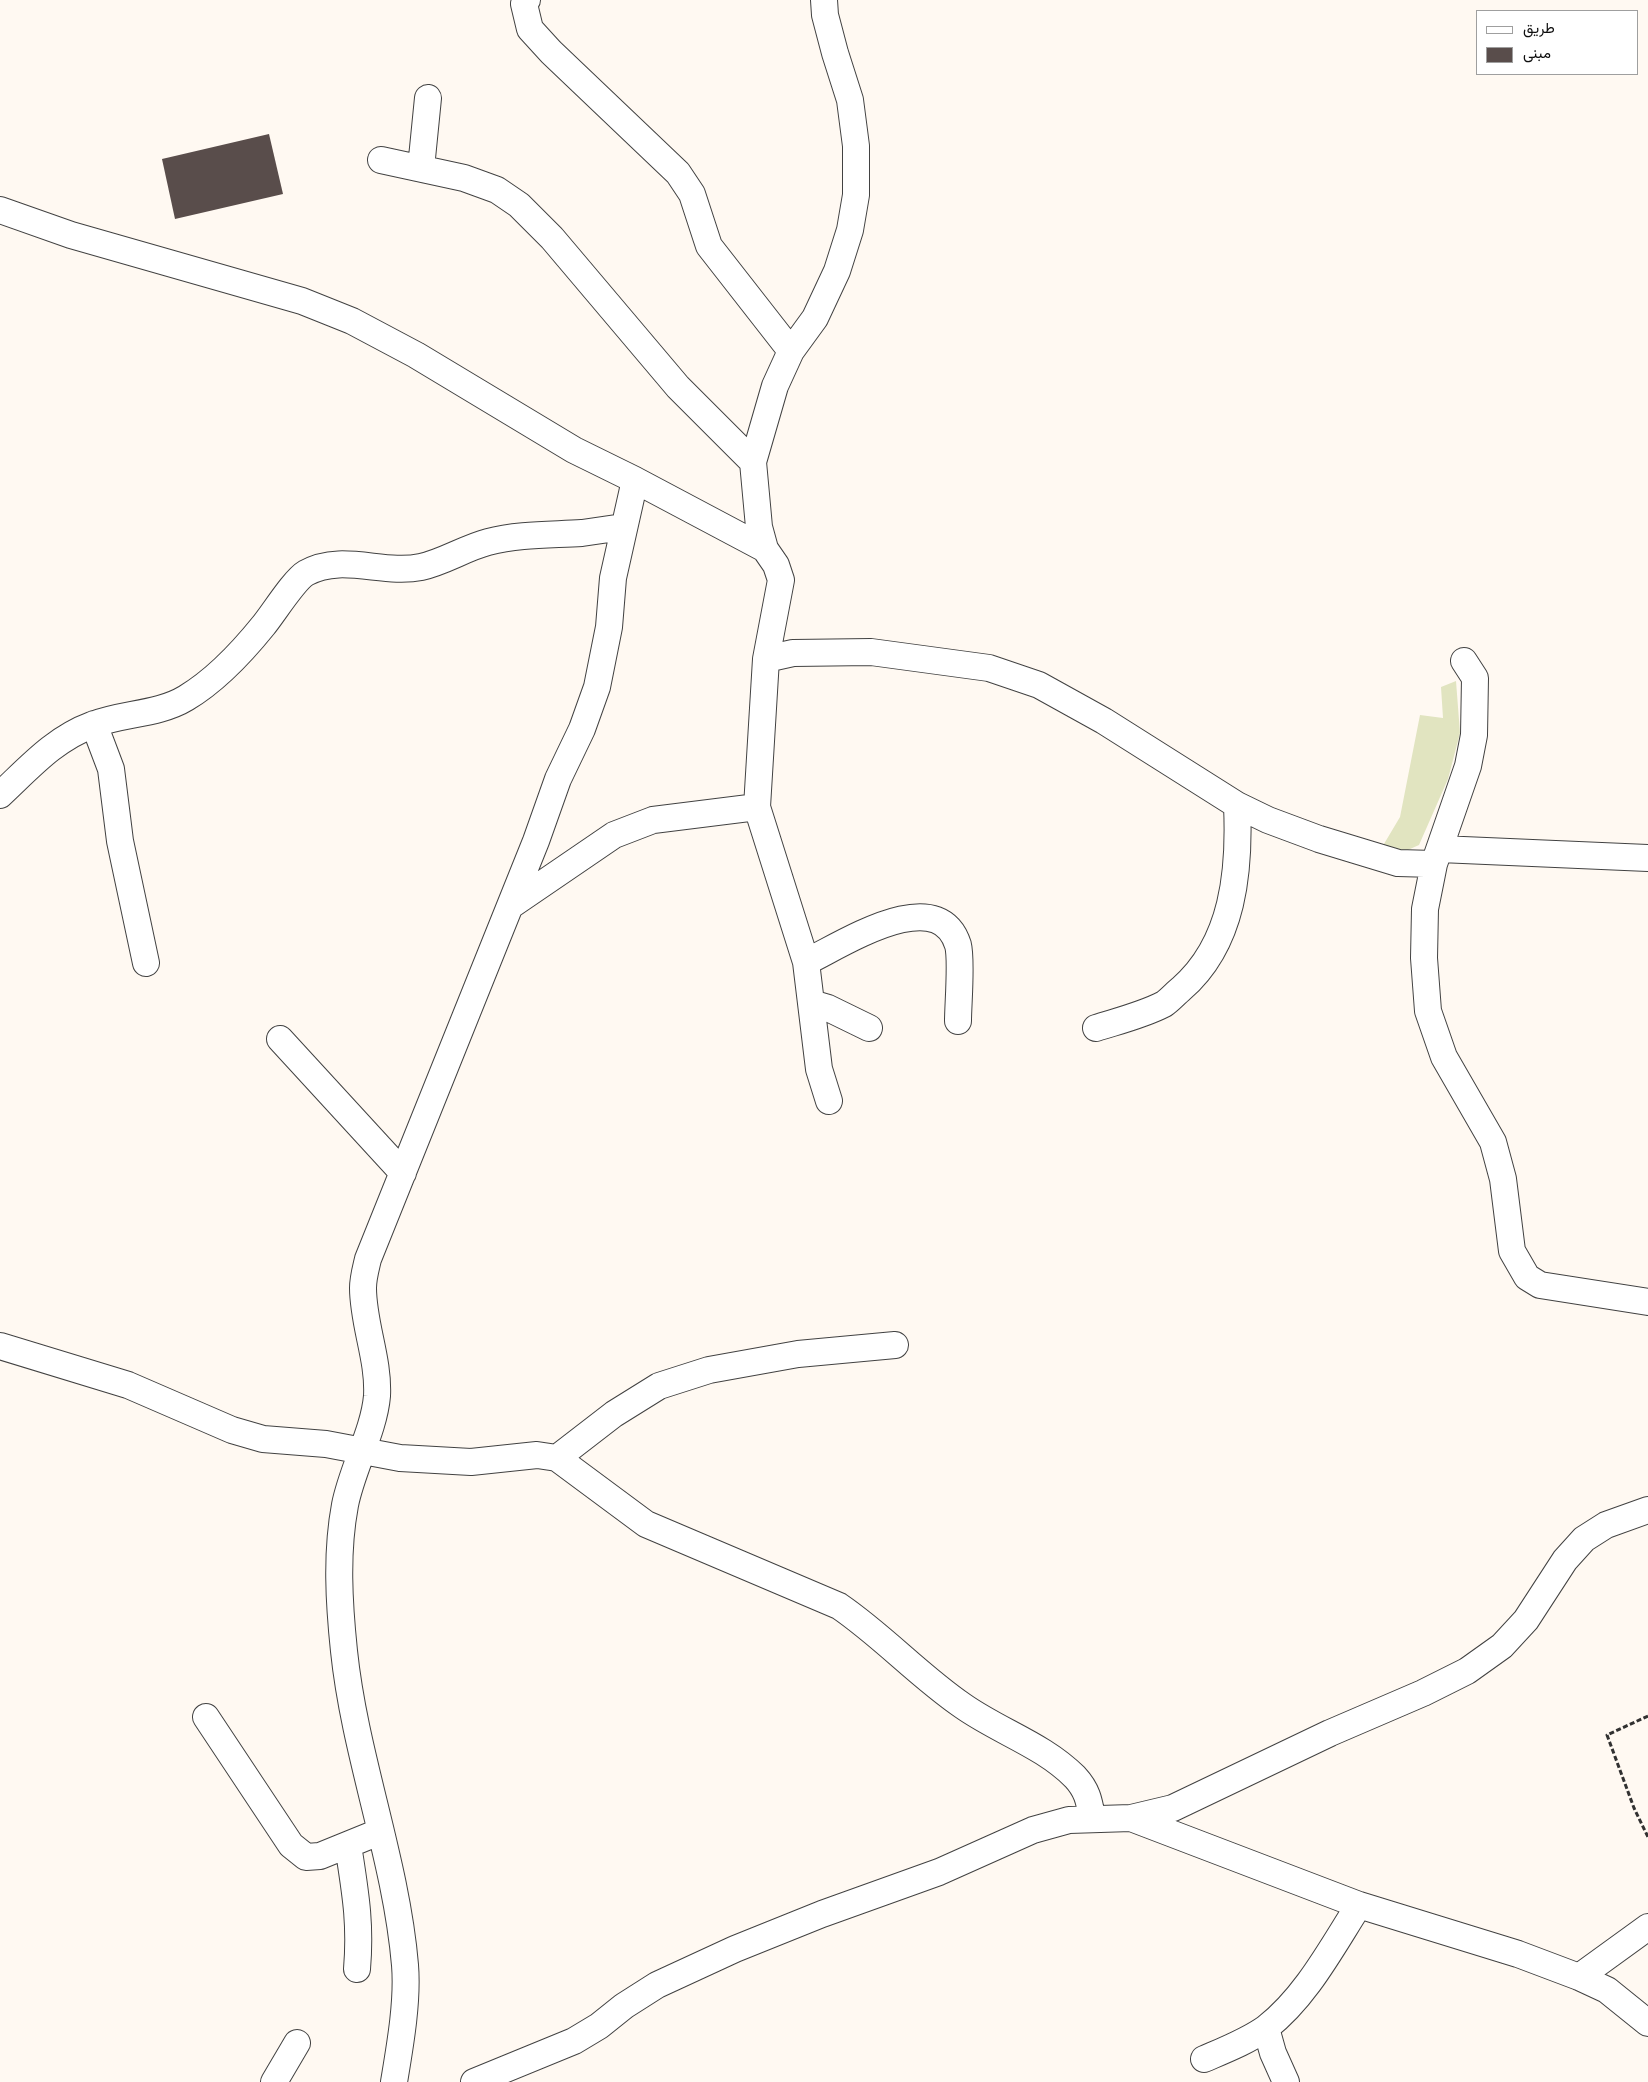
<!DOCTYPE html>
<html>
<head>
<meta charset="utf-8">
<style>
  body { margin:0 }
  #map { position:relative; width:1648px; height:2082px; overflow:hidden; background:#fff9f2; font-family:Bitter,Vazirmatn,serif }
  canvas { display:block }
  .legend { position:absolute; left:1476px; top:10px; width:162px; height:65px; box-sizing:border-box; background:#fff; border:1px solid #9f9f9f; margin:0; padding:6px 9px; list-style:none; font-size:15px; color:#0f0f0f }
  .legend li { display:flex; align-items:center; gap:10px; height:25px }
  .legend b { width:25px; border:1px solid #9f9f9f }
</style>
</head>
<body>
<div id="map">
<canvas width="1648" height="2082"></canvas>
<ul class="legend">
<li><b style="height:6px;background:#fff"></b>طريق</li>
<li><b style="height:14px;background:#594d4b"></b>مبنى</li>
</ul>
</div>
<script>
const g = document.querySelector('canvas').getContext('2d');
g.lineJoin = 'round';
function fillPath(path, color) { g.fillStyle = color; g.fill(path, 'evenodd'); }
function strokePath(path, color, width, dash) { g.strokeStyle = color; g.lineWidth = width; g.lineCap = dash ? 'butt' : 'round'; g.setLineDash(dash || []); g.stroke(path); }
fillPath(new Path2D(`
  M 1456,681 L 1460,733 L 1448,779 L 1419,845 L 1390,858 L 1378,854 L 1400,817 L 1420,715 L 1443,718 L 1441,687 Z`), '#e1e4c0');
fillPath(new Path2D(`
  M 269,134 L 283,194 L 175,219 L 162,159 Z`), '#594d4b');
const minor = new Path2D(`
  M 527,0 L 524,4 L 530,29 L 551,52 L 678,173 L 692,194 L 709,246 L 791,351
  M 824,0 L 825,15 L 835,53 L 850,100 L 856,146 L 856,195 L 850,230 L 837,271 L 815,318 L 791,351 L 775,386 L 753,462 L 759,527 L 765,549 L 776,565 L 781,580 L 766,659 L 757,807 L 806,962 L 819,1069 L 829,1101
  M 381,160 L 464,178 L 497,190 L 519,205 L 552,238 L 678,387 L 753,462
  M 421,168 L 428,98
  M 0,210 L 71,235 L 302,301 L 352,321 L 416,355 L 574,450 L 635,480 L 613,578 L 609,627 L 597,687 L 582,729 L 558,779 L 536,841 L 368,1259 C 366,1268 363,1278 363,1288 C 363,1324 379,1359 377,1396 C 374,1431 352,1469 345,1505 C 336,1553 339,1603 344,1651 C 355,1757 396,1859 405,1965 C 408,2001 400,2046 394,2082
  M 635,480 L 765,549
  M 766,659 L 793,653 L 871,652 L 989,668 L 1039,685 L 1104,721 L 1237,805 L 1268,820 L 1319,839 L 1398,863 L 1434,864 L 1425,909 L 1424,958 L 1428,1011 L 1444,1057 L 1493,1142 L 1503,1179 L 1512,1251 L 1527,1277 L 1540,1285 L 1648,1302
  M 94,724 L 111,769 L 120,841 L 146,963
  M 0,795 C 29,768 54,739 92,725 C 122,713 158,715 186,698 C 216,680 242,652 263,626 C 273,614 294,580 306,573 C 342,553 383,575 421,567 C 444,562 465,548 488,542 C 519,534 551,535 582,533 C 596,531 610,529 623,527
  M 1440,849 L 1648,858
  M 1434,864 L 1468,766 L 1474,735 L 1475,678 L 1464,661
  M 510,906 L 614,835 L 653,820 L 757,807
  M 806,962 C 842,945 938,881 958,945 C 962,960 958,1004 958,1021
  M 811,1003 L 828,1008 L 869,1028
  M 1096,1028 C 1118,1021 1143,1015 1164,1004 C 1170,1000 1176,993 1181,989 C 1234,943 1240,870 1237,805
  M 280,1039 L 403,1173
  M 0,1346 L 128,1385 L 232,1430 L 263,1439 L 326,1444 L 400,1458 L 471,1462 L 537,1455 L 557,1458 L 646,1524 L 839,1606 C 883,1636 919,1676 963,1706 C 1000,1732 1043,1745 1075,1777 C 1087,1790 1089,1800 1092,1817
  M 557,1458 L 614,1414 L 659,1386 L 709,1370 L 798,1354 L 895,1345
  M 206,1717 L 291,1845 L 306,1857 L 320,1856 L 379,1832
  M 1131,1818 L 1359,1905 L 1518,1954 L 1579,1977 L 1607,1990 L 1648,2023
  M 348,1845 C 355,1891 361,1922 357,1969
  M 1579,1977 L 1648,1927
  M 1266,2028 L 1273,2053 L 1286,2082
  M 1204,2059 C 1225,2050 1248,2041 1266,2028 C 1306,1997 1332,1947 1359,1905
  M 274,2082 L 297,2043
  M 474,2082 L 574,2041 L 599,2026 L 624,2006 L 657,1985 L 735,1949 L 822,1914 L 939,1872 L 1033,1830 L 1069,1820 L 1131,1818 L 1173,1808 L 1330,1733 L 1423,1693 L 1467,1671 L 1502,1646 L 1526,1620 L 1565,1560 L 1584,1539 L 1606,1525 L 1648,1510`);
strokePath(minor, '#424242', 28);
strokePath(new Path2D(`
  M 1648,1716 L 1607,1735 L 1634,1808 L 1648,1837`), '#313131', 3, [5, 2.5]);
strokePath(minor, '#fff', 26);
</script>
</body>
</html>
